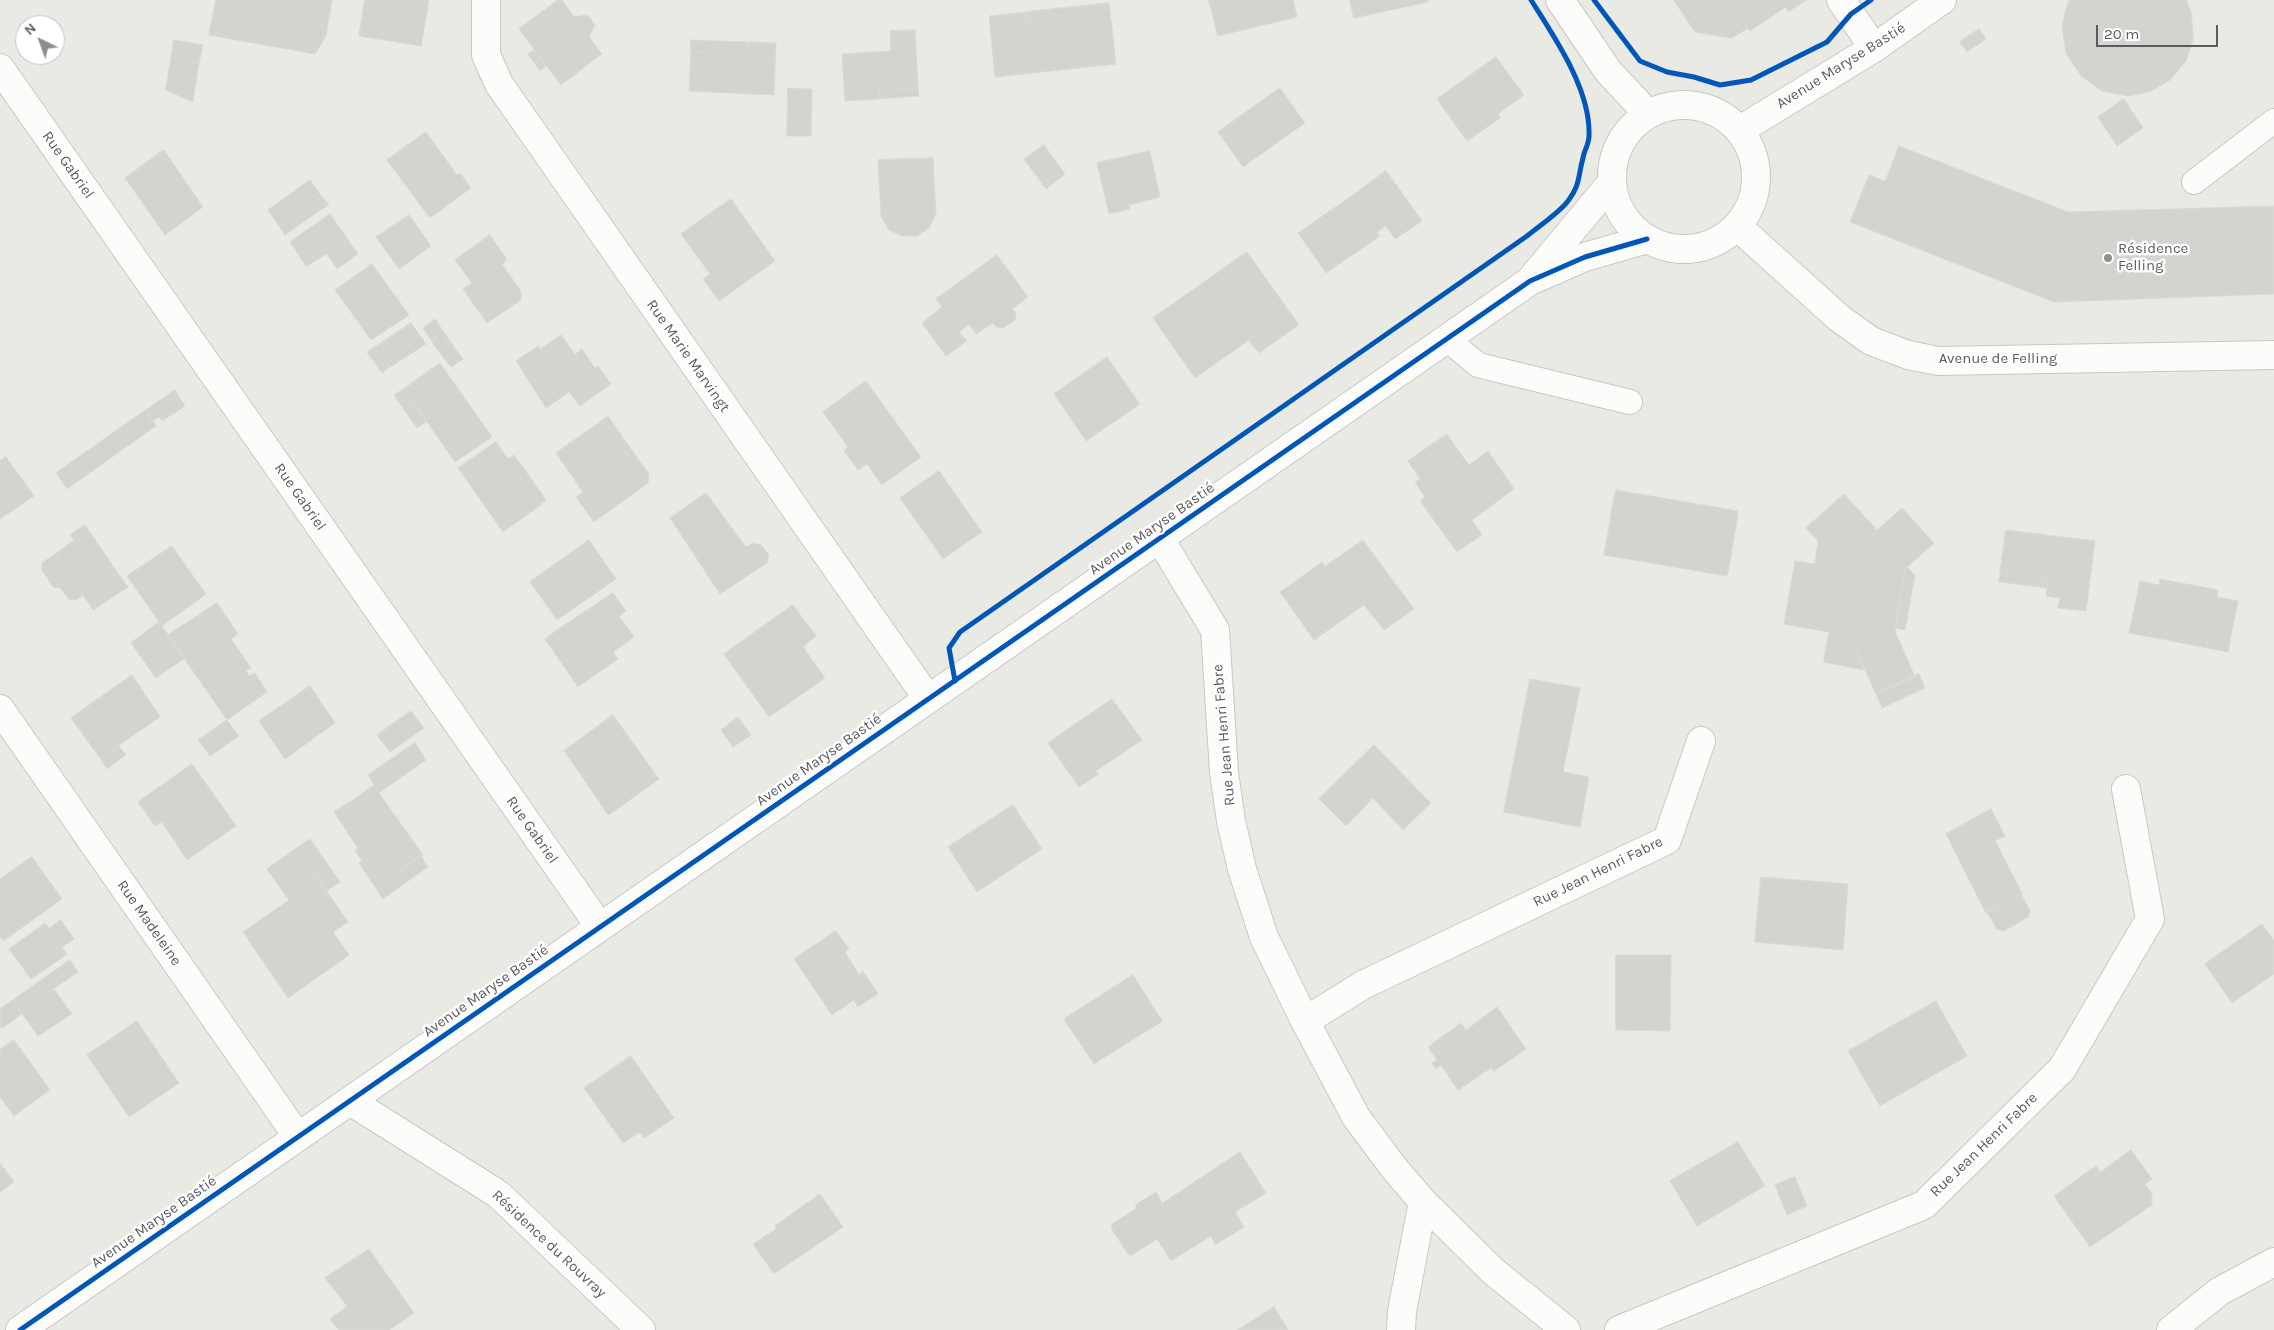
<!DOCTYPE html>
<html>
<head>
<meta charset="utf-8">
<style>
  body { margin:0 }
  #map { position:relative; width:2274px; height:1330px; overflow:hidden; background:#eaeae4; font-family:Karla,sans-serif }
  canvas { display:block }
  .north { position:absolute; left:15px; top:15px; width:50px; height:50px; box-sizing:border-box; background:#fff; border:1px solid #bdbec0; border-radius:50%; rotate:318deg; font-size:14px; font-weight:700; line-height:20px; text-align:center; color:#5a5c62 }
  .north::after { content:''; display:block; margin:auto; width:18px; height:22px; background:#8c8e90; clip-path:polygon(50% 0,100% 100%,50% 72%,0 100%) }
  .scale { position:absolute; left:2096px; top:25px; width:122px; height:22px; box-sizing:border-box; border:2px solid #5a5c62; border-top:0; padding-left:6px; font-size:15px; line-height:18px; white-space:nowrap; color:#5a5c62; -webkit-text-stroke:4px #fff; paint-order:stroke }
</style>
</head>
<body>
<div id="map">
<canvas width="2274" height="1330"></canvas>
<div class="north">N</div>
<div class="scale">20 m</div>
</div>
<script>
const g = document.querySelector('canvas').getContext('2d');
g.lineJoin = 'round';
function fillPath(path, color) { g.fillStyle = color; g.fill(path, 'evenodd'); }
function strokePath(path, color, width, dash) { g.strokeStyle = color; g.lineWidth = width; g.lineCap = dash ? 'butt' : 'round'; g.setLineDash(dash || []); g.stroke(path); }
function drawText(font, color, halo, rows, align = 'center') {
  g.font = font + ' Karla,sans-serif'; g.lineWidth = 5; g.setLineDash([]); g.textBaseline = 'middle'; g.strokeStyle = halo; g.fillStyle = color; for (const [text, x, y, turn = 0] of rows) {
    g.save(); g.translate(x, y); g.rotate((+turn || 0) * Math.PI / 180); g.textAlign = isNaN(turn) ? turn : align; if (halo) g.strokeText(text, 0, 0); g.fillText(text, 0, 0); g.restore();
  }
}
const building = new Path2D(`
  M 216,0 L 332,0 L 326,36 L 315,54 L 209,35 Z
  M 365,0 L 429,0 L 421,46 L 359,36 Z
  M 558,0 L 562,0 L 574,17 L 588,15 L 595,25 L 589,37 L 602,54 L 561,85 L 519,29 Z
  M 1209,0 L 1293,0 L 1297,17 L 1218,36 Z
  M 1350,0 L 1428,0 L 1428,2 L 1354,18 Z
  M 1674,0 L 1806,0 L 1788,12 L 1786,7 L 1750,31 L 1742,20 L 1719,36 L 1695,32 Z
  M 2070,0 L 2186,0 L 2191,12 L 2193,32 L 2193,40 L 2186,61 L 2170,80 L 2149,92 L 2128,96 L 2102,91 L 2081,76 L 2066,53 L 2062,26 L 2066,8 Z
  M 1109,3 L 1110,11 L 1026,20 L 1026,12 Z
  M 1110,11 L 1116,64 L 995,77 L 989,16 L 1026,12 L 1026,20 Z
  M 1742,20 L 1748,28 L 1732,38 L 1719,36 Z
  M 1979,29 L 1986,39 L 1967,52 L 1960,42 Z
  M 915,30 L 918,88 L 879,91 L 879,99 L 845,101 L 842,54 L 891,51 L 890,31 Z
  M 174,40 L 203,45 L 199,63 L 171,59 Z
  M 691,40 L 748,42 L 748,53 L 691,52 Z
  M 748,42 L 776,43 L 774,95 L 689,91 L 691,52 L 748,53 Z
  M 534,50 L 546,66 L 540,71 L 528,54 Z
  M 1496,57 L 1524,95 L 1498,114 L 1500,118 L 1467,141 L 1437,99 Z
  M 171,59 L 199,63 L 193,102 L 166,90 Z
  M 788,88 L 812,89 L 811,136 L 787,136 Z
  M 918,88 L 919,96 L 879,99 L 879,91 Z
  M 1280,88 L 1305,123 L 1243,167 L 1218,132 Z
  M 2124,99 L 2143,128 L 2117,146 L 2098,117 Z
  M 426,132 L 457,175 L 460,173 L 471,188 L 430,218 L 387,160 Z
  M 1044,145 L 1065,174 L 1046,189 L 1024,159 Z
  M 1899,146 L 2068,212 L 2274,206 L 2274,294 L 2054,302 L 1850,222 L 1869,175 L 1885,181 Z
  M 164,150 L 203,207 L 165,235 L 125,178 Z
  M 1150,151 L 1160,197 L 1129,205 L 1130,209 L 1109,214 L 1097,163 Z
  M 933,158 L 936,213 L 929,228 L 917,236 L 902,236 L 889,230 L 881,216 L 878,160 Z
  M 1386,171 L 1392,179 L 1366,198 L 1360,190 Z
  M 1392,179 L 1422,221 L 1395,239 L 1386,226 L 1377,232 L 1380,236 L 1326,273 L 1298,233 L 1360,190 L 1366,198 Z
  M 310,180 L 322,197 L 312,204 L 319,211 L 285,235 L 268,210 Z
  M 322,197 L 329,205 L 319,211 L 312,204 Z
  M 731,199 L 775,261 L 719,301 L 703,279 L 710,274 L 681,234 Z
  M 330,214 L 358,254 L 337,269 L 327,254 L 306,266 L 290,242 Z
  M 409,215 L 431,246 L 399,269 L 376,237 Z
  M 490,235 L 507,260 L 502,264 L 521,291 L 521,300 L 487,323 L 463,289 L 472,283 L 455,260 Z
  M 1247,252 L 1299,325 L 1269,346 L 1259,333 L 1195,378 L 1153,318 Z
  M 997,255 L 1028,297 L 1012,309 L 1016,313 L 1015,320 L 1003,328 L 996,327 L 993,323 L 976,334 L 969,324 L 959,332 L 967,341 L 946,356 L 922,323 L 942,307 L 936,299 Z
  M 372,264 L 409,315 L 371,340 L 335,290 Z
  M 435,319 L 444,332 L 431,340 L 423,328 Z
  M 411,323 L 426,344 L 390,367 L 375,347 Z
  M 444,332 L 450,341 L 437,349 L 431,340 Z
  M 1259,333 L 1269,346 L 1259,353 L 1249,341 Z
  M 561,335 L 588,373 L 598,366 L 611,384 L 580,406 L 569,392 L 546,408 L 516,361 L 538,346 L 540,349 Z
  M 450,341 L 457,351 L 445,360 L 437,349 Z
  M 375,347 L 390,367 L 382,373 L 367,352 Z
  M 582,349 L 595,368 L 588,373 L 575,355 Z
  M 457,351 L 463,359 L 451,367 L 445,360 Z
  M 1107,357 L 1140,404 L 1086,441 L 1054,394 Z
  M 440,363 L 492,437 L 455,462 L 404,389 Z
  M 866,381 L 921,457 L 882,485 L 867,464 L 858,470 L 844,451 L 848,447 L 823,412 Z
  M 404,389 L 426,422 L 417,428 L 394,395 Z
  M 175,390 L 185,406 L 162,421 L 159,417 L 152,421 L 146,410 Z
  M 146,410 L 156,426 L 67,489 L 56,473 Z
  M 608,416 L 638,459 L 630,458 L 603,420 Z
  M 603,420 L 630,458 L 638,459 L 649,474 L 648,483 L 594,522 L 576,497 L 583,492 L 556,453 Z
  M 1447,434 L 1458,450 L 1450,456 L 1461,471 L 1488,451 L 1514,489 L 1472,520 L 1482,535 L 1457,552 L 1420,501 L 1425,497 L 1415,482 L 1420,479 L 1408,461 Z
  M 496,442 L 508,459 L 514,455 L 523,467 L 517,472 L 541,505 L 503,532 L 458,468 Z
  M 1458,450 L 1469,465 L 1461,471 L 1450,456 Z
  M 6,457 L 34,496 L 0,519 L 0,461 Z
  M 523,467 L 546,500 L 540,504 L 517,472 Z
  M 939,471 L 982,532 L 943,559 L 900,498 Z
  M 1616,490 L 1738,511 L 1737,520 L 1614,498 Z
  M 706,493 L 746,547 L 753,543 L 761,545 L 769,555 L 767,563 L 720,594 L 670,518 Z
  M 1844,494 L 1877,530 L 1902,508 L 1934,543 L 1905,569 L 1895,631 L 1915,677 L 1876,694 L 1855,648 L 1827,643 L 1829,632 L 1784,624 L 1795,561 L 1815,564 L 1818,541 L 1806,528 Z
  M 1614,498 L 1737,520 L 1729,568 L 1606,546 Z
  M 85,525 L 117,572 L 83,595 L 54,555 L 74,540 L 70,535 Z
  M 2006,530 L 2095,541 L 2086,611 L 2058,608 L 2060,598 L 2046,596 L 2048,579 L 2000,573 Z
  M 589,540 L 616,579 L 557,620 L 530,582 Z
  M 1363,540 L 1414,609 L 1384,630 L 1364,605 L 1314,640 L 1280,592 L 1322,562 L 1325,566 Z
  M 172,546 L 206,594 L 162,626 L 127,576 Z
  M 1606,546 L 1729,568 L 1727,576 L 1604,555 Z
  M 54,555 L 83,595 L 76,600 L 69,599 L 60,588 L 53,587 L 42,570 L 42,563 Z
  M 1907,567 L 1915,575 L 1905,630 L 1896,628 L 1905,569 Z
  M 117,572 L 128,587 L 93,610 L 83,595 Z
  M 2000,573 L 2048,579 L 2047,588 L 1999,582 Z
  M 2160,579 L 2218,590 L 2217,597 L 2238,601 L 2228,652 L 2207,648 L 2208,639 L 2153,628 L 2151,637 L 2129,633 L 2140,581 L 2159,585 Z
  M 613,593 L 626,611 L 619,616 L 634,637 L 613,652 L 618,659 L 592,677 L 559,629 Z
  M 217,603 L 238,634 L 231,639 L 251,668 L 246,671 L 249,676 L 255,673 L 267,692 L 227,720 L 168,635 Z
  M 793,605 L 807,624 L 793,633 L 825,678 L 769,717 L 724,654 Z
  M 159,622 L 185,658 L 156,678 L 131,643 Z
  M 807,624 L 816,636 L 803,647 L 793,633 Z
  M 2153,628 L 2208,639 L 2207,648 L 2151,637 Z
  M 559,629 L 592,677 L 578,687 L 545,639 Z
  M 1827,643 L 1855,648 L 1864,670 L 1824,662 Z
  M 1919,674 L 1925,688 L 1882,708 L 1876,694 Z
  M 132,675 L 160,717 L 100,758 L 71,718 Z
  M 1530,679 L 1580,688 L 1563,772 L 1589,777 L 1580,827 L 1504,812 Z
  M 310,686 L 335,723 L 285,759 L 259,721 Z
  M 1112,699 L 1142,740 L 1096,771 L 1099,774 L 1079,787 L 1048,743 Z
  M 411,711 L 424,728 L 390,752 L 377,735 Z
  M 613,715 L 659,779 L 617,809 L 589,768 L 581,775 L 564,751 Z
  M 738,717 L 751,735 L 733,747 L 721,730 Z
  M 227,720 L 239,736 L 210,756 L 198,740 Z
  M 415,743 L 426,760 L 379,793 L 423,855 L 375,887 L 359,863 L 362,861 L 355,850 L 374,839 L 350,802 L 374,785 L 368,775 Z
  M 1374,745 L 1431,803 L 1403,830 L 1373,798 L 1346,826 L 1319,799 Z
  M 119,746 L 126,755 L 107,769 L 100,758 Z
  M 192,764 L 236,826 L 187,860 L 162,822 L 155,826 L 138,802 Z
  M 589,768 L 617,809 L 608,815 L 581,775 Z
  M 350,802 L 374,839 L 358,848 L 334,812 Z
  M 1013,805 L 1042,849 L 977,892 L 948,847 Z
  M 1991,809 L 2005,836 L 1995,841 L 2022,893 L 1986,913 L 1946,834 Z
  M 310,839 L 340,882 L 326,891 L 297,848 Z
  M 297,848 L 348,922 L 333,932 L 349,955 L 288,998 L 243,932 L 289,900 L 267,869 Z
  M 421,856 L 428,867 L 383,899 L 375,887 Z
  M 32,857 L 62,899 L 3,941 L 0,937 L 0,879 Z
  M 1761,877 L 1848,884 L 1843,950 L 1755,942 Z
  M 2021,894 L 2030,911 L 2028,917 L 2004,931 L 1997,929 L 1987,912 Z
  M 61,920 L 74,939 L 62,947 L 67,954 L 31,979 L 9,949 L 45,923 L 49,928 Z
  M 2262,924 L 2274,941 L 2274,974 L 2232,1003 L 2205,964 Z
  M 836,931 L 849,949 L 845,952 L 859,975 L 863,971 L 878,994 L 858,1007 L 854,1000 L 832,1015 L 794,959 Z
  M 1616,955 L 1671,955 L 1670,1031 L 1616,1030 Z
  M 70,960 L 78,972 L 21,1012 L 13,1000 Z
  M 1133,975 L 1157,1013 L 1126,1032 L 1132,1040 L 1094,1064 L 1064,1019 Z
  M 54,989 L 72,1014 L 38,1036 L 21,1012 Z
  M 13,1000 L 22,1014 L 1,1029 L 0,1009 Z
  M 1936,1001 L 1967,1056 L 1880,1106 L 1848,1051 Z
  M 1497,1007 L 1526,1049 L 1494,1071 L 1491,1068 L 1458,1090 L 1441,1065 L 1436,1069 L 1432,1063 L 1437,1060 L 1428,1047 L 1461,1023 L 1466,1030 Z
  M 1157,1013 L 1163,1021 L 1132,1040 L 1126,1032 Z
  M 137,1021 L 179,1083 L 129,1117 L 87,1055 Z
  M 14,1040 L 50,1090 L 14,1116 L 0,1097 L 0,1050 Z
  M 631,1056 L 674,1118 L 644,1138 L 640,1132 L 623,1143 L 584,1088 Z
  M 1738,1142 L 1765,1186 L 1697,1226 L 1670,1181 Z
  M 2131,1150 L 2152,1179 L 2145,1184 L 2152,1194 L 2152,1205 L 2090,1247 L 2054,1196 L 2083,1175 L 2088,1181 Z
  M 1240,1152 L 1266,1193 L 1235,1212 L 1244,1227 L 1215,1245 L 1211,1236 L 1171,1261 L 1157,1239 L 1132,1255 L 1128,1254 L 1111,1228 L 1112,1224 L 1137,1208 L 1135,1205 L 1156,1192 L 1162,1203 Z
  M 0,1163 L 14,1182 L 0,1192 Z
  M 2096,1166 L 2100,1172 L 2088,1181 L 2083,1175 Z
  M 1795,1177 L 1807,1206 L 1787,1215 L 1775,1185 Z
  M 820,1194 L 843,1227 L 774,1274 L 753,1244 L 776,1229 L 775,1226 Z
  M 369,1249 L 414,1313 L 389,1330 L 339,1330 L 330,1319 L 347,1306 L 325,1278 Z
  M 1274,1307 L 1288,1330 L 1238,1330 Z`);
fillPath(building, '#d4d3cf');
strokePath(building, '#d9d9d4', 1);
const lane = new Path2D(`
  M 2194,182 L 2274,121
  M 1447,339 L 1478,365 L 1630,402`);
const street = new Path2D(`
  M 486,0 L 486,55 L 499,84 L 928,699
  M 1841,0 L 1874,48
  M 0,68 L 600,927
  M 1740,130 L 1874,48 L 1942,0
  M 1533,277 L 1612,182
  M 1160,539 L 1215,630 L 1224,772 L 1231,821 L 1242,869 L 1264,937 L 1305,1021 L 1356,1117 L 1394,1168 L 1423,1202 L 1494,1272 L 1566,1330
  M 0,709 L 298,1137
  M 1305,1021 L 1363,985 L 1667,840 L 1701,741
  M 350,1101 L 498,1194 L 641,1330
  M 20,1330 L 1530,281 L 1585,257 L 1647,239
  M 1401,1330 L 1402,1311 L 1423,1202
  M 1619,1330 L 1924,1205 L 2062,1069 L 2150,919 L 2126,789
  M 2171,1330 L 2220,1291 L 2274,1262`);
const secondary = new Path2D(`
  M 1560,0 L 1608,71 L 1648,114
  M1612 177a72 72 0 1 1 144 0a72 72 0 1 1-144 0Z
  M 1737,226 L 1839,318 L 1871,341 L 1908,355 L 1938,361 L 2274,355`);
strokePath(lane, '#c7c8c6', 26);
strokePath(street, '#c7c8c6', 30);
strokePath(secondary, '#c7c7c6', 30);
strokePath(lane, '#fcfcfb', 24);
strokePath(street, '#fcfcfb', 28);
strokePath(secondary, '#fcfcfb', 28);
strokePath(new Path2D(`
  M 1594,0 L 1640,61 L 1667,72 L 1694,77 L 1720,85 L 1751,80 L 1827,42 L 1851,14 L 1871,0
  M 955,681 L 949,648 L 960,632 L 1527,236 C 1539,226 1559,213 1568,201 C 1580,186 1578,176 1583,158 C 1584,151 1589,144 1589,136 C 1591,90 1555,38 1531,0
  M 20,1330 L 1530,281 L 1585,257 L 1647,239`), '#0057b8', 5);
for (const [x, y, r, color] of [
  [2108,258,5,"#8c8e90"]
]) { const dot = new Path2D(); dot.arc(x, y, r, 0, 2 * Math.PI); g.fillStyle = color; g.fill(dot); strokePath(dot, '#fff', 2); }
drawText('15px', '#5a5c62', '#fff', [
  ["Avenue Maryse Bastié",1841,66,-32],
  ["Rue Gabriel",68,165,55],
  ["Rue Marie Marvingt",688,356,55],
  ["Avenue de Felling",1998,359],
  ["Rue Gabriel",300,497,55],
  ["Avenue Maryse Bastié",1152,529,-35],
  ["Rue Jean Henri Fabre",1224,735,-95],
  ["Avenue Maryse Bastié",819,760,-35],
  ["Rue Gabriel",532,830,55],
  ["Rue Jean Henri Fabre",1598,872,-26],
  ["Rue Madeleine",149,923,55],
  ["Avenue Maryse Bastié",486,991,-35],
  ["Rue Jean Henri Fabre",1984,1145,-44],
  ["Avenue Maryse Bastié",154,1222,-35],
  ["Résidence du Rouvray",549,1244,43]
]);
drawText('15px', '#5a5c62', '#fff', [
  ["Résidence",2118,249],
  ["Felling",2118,266]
], 'left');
</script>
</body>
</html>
